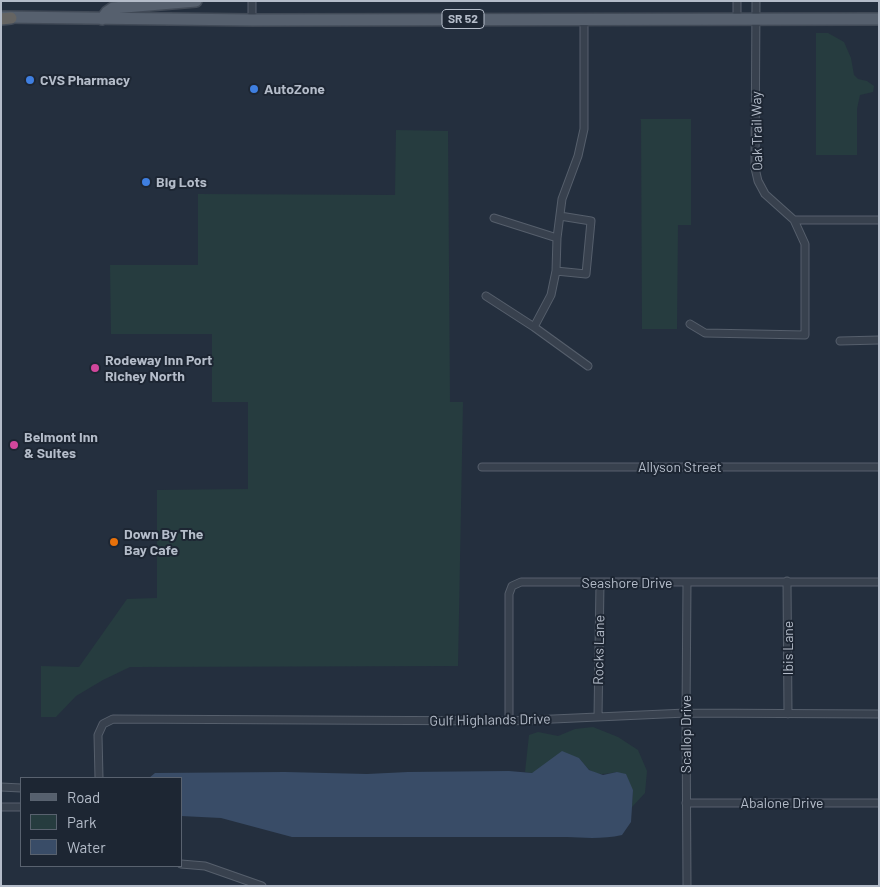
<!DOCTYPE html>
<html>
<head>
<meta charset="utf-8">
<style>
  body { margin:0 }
  #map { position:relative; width:880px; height:887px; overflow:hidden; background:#242f3e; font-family:Barlow,sans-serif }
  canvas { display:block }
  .frame { position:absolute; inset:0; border:2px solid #b4bcc9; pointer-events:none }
  .legend { position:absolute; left:20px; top:777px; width:162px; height:90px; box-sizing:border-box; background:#1d2633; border:1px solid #59626f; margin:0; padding:6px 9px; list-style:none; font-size:15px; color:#b4bcc9 }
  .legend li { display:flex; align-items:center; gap:10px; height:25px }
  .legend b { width:25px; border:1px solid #59626f }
</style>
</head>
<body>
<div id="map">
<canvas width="880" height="887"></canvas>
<div class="frame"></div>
<ul class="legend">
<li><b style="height:6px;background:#56606e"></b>Road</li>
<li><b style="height:14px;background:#263c3f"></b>Park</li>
<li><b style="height:14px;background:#394c67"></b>Water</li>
</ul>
</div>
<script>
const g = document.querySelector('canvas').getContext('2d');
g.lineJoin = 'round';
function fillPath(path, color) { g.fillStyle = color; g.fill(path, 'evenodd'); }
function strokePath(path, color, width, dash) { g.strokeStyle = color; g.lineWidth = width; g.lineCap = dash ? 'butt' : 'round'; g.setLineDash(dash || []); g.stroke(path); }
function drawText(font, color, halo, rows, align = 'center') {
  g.font = font + ' Barlow,sans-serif'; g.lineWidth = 4; g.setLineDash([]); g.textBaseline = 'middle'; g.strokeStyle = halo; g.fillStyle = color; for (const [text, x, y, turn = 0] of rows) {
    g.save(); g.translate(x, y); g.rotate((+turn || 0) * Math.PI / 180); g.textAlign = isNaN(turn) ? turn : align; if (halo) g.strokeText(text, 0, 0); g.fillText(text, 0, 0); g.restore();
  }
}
fillPath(new Path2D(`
  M 816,33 L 828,33 L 844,42 L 851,58 L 854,75 L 858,79 L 867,81 L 874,86 L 873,92 L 860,95 L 857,109 L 857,155 L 816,155 Z
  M 640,119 L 691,119 L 691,225 L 678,225 L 677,329 L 642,329 L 641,120 Z
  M 396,130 L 448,131 L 450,402 L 463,402 L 458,666 L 130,667 L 103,680 L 76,696 L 56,717 L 41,717 L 41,666 L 79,667 L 127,599 L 157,598 L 157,490 L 248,489 L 248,402 L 212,402 L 212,334 L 111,334 L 110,265 L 198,265 L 198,194 L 395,195 Z
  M 593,727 L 618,737 L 638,750 L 647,771 L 645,793 L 632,807 L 633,790 L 617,772 C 596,776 592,775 579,758 L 532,773 L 525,772 L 529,735 L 538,732 L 558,736 L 575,729 Z`), '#263c3f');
fillPath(new Path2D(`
  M 562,751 L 579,758 L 589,770 L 603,775 L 617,772 L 626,774 L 633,790 L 632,807 L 631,822 L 622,835 C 604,839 586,838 567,837 L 292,837 L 221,818 L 181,816 L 181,778 L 149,778 L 155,773 L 285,772 L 367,774 L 408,772 L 509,771 L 532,773 Z`), '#394c67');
const minor = new Path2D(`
  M 737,19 L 737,1
  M 252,20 L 252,1
  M 494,218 L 557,238
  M 794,220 L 879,220
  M 556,271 L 586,274 L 591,221 L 560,216
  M 486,296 L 534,327 L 588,366
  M 690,324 L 705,333 L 805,335 L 805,244 L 794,220 L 765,194 L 758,181 L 755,168 L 756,1
  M 534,327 L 551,295 L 556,271 L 557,238 L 562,199 L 578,156 L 584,129 L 584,19
  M 840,341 L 879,340
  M 482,467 L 879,467
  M 787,581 L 788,714
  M 598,717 L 600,583
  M 509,721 L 509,594 L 512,586 L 521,582 C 640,583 759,581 879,582
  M 99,778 L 98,735 L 103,724 L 113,719 L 509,721 L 686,713 L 879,714
  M 1,787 L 21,788
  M 686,803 L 879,803
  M 1,807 L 21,807
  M 181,864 L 205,866 L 262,886
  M 687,886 L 686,713 L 687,583`);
const primary = new Path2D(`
  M 3,17 L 252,20 L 879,19
  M 102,19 L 107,12 L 113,8 L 196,1`);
const trunk = new Path2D(`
  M 1,19 L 11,18`);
strokePath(minor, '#565f6c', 9);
strokePath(primary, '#414a57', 14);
strokePath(trunk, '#434c59', 14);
strokePath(minor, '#38414e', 7);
strokePath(primary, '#56606e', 11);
strokePath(trunk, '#656462', 11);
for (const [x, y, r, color] of [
  [30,80,5,"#3f7fe0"],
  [254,89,5,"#3f7fe0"],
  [146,182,5,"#3f7fe0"],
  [95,368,5,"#d1479c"],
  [14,445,5,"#d1479c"],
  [114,542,5,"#e8710a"]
]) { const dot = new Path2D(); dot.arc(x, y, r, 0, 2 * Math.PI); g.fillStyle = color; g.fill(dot); strokePath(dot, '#1d2633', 2); }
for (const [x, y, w] of [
  [463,19,42]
]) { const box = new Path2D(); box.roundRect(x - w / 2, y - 9.5, w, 19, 4); g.fillStyle = '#1d2633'; g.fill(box); strokePath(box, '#b4bcc9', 1); }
drawText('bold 12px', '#b4bcc9', null, [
  ["SR 52",463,19]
]);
drawText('bold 14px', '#b4bcc9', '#1d2633', [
  ["CVS Pharmacy",40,80],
  ["AutoZone",264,89],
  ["Big Lots",156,182],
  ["Rodeway Inn Port",105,360],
  ["Richey North",105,376],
  ["Belmont Inn",24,437],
  ["& Suites",24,453],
  ["Down By The",124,534],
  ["Bay Cafe",124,550]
], 'left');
drawText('14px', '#b4bcc9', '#1d2633', [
  ["Oak Trail Way",757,131,-91],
  ["Allyson Street",680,467],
  ["Seashore Drive",627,583],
  ["Ibis Lane",788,648,-90],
  ["Rocks Lane",599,650,-89],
  ["Gulf Highlands Drive",490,720,-1],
  ["Scallop Drive",686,734,-90],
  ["Abalone Drive",782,803]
]);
</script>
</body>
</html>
